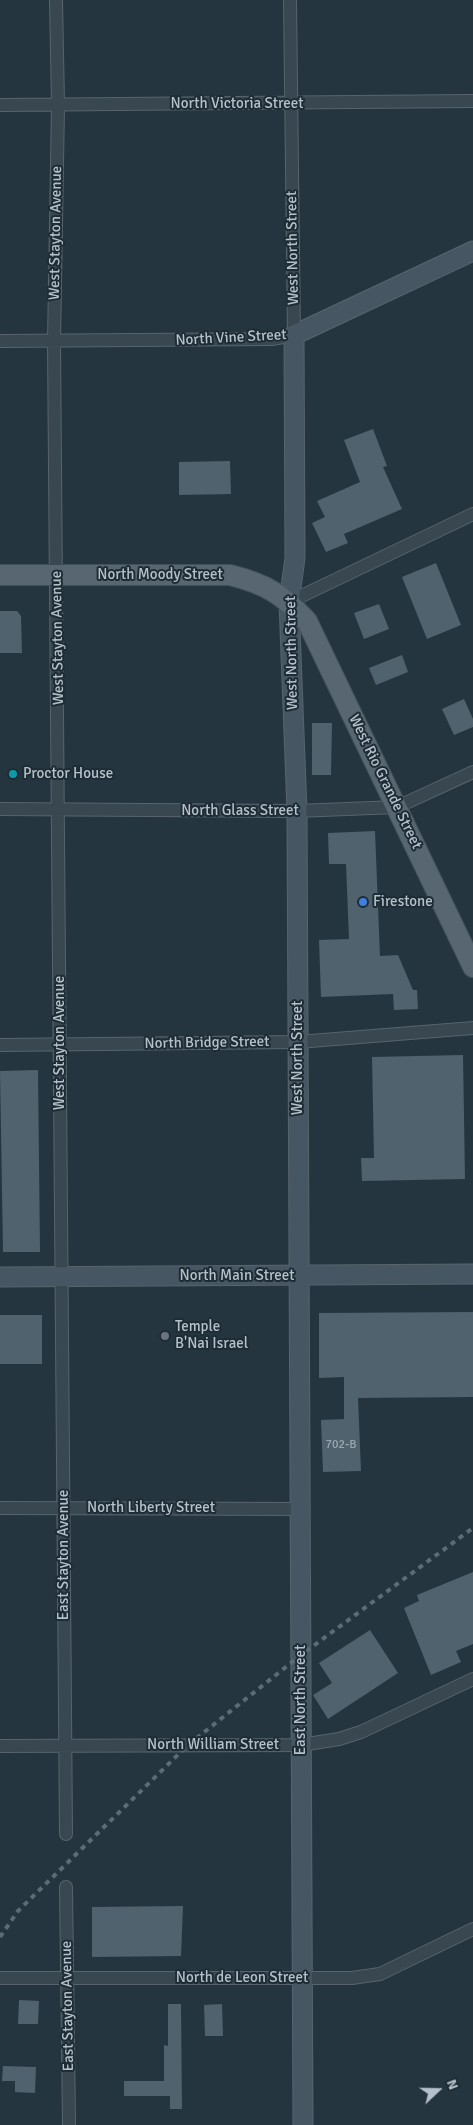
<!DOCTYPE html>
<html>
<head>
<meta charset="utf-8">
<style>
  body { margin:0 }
  #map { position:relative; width:473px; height:2125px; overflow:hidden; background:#253540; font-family:Signika,sans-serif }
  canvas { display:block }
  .north { position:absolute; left:413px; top:2065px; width:50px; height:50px; -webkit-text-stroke:4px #1e2c35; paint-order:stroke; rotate:69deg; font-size:14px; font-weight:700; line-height:20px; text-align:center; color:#b5c1ca }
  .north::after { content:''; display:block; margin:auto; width:18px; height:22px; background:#b5c1ca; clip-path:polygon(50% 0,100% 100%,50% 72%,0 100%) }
</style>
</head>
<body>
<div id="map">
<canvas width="473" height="2125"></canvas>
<div class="north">N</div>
</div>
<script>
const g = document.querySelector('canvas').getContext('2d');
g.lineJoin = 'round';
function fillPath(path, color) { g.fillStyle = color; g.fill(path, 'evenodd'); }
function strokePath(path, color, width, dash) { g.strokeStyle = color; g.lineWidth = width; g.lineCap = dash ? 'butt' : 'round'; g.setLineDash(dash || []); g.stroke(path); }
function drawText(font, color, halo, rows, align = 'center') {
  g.font = font + ' Signika,sans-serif'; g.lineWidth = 4; g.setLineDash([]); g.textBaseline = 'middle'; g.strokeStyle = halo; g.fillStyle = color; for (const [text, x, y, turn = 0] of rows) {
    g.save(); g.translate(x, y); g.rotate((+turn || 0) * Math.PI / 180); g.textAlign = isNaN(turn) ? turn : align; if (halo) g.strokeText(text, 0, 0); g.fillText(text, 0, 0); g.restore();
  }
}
fillPath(new Path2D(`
  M 373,429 L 387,466 L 383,467 L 402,509 L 344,534 L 348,543 L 326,552 L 312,523 L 325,517 L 317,501 L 360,482 L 344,440 Z
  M 230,461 L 231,494 L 179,495 L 179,462 Z
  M 436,563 L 461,625 L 427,639 L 402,577 Z
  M 379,604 L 389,629 L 364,639 L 354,613 Z
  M 0,611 L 17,611 L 21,616 L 22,653 L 0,653 Z
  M 402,655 L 408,672 L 376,685 L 369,668 Z
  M 464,699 L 473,719 L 473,727 L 454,735 L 442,709 Z
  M 312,723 L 332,723 L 331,775 L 312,775 Z
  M 375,831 L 380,956 L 398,955 L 413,990 L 417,990 L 418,1009 L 394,1010 L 393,994 L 321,997 L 319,940 L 349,939 L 346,864 L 329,864 L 328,833 Z
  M 463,1055 L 465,1179 L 362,1181 L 361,1158 L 374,1158 L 372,1057 Z
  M 38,1070 L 40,1252 L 3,1252 L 0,1071 Z
  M 473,1312 L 473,1397 L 358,1398 L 361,1471 L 323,1472 L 321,1420 L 344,1419 L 344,1377 L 319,1378 L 319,1313 Z
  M 0,1315 L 42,1315 L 42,1364 L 0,1364 Z
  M 473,1572 L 473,1644 L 456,1651 L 461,1662 L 431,1675 L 404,1608 L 419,1601 L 417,1595 Z
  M 370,1630 L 398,1673 L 328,1719 L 313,1695 L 332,1683 L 319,1663 Z
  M 183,1906 L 181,1956 L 92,1957 L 92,1907 Z
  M 19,2000 L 39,2001 L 38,2024 L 18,2024 Z
  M 168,2004 L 181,2004 L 182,2109 L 170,2109 L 170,2096 L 124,2096 L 124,2081 L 164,2081 L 164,2045 L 168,2046 Z
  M 222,2004 L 223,2036 L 205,2036 L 204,2005 Z
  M 3,2066 L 36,2067 L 35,2093 L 15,2092 L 15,2081 L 2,2081 Z`), '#4f626d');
const street = new Path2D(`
  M 56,0 L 58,105 L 54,342 L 66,1834
  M 0,105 L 473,101
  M 0,341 L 272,339 L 294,335 L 290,0
  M 289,602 L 473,514
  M 0,809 L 297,811 L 397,807 L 473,772
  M 0,1045 L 298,1042 L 473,1028
  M 0,1508 L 301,1509
  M 0,1746 L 301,1745 L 339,1739 L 361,1732 L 473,1679
  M 66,1887 L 69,2125
  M 0,1978 L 352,1978 L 380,1974 L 473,1929`);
const secondary = new Path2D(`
  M 0,1277 L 473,1274
  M 303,2125 L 297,811 L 289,602 L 295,558 L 294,335 L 473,251`);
const primary = new Path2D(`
  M 0,575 L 230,575 C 266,584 282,594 307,621 L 473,967`);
strokePath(street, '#57646d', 14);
strokePath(secondary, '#57646d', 21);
strokePath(primary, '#425059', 22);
strokePath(street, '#394750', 12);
strokePath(secondary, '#475663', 19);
strokePath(primary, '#576670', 20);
strokePath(new Path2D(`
  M 0,1937 L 18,1911 L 188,1745 L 301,1655 L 473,1528`), '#5b6c77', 4, [5, 5]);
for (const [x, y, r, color] of [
  [13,774,5,"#0f9aa8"],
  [363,902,5,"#3f7fe0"],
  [165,1336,5,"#6b7280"]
]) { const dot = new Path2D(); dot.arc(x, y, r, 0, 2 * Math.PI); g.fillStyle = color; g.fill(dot); strokePath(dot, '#1e2c35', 2); }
drawText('12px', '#9ca9b3', null, [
  ["702-B",341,1445]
]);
drawText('15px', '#b5c1ca', '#1e2c35', [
  ["North Victoria Street",237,104],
  ["West Stayton Avenue",56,233,-89],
  ["West North Street",293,248,-91],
  ["North Vine Street",231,338,-3],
  ["North Moody Street",160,575],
  ["West Stayton Avenue",58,638,-91],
  ["West North Street",292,653,-91],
  ["West Rio Grande Street",385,782,64],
  ["North Glass Street",240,811],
  ["West Stayton Avenue",60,1043,-90],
  ["North Bridge Street",207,1043,-1],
  ["West North Street",298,1058,-90],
  ["North Main Street",237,1276],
  ["North Liberty Street",151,1508],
  ["East Stayton Avenue",64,1555,-90],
  ["East North Street",301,1700,-90],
  ["North William Street",213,1745],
  ["North de Leon Street",242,1978],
  ["East Stayton Avenue",68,2006,-91]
]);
drawText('15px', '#b5c1ca', '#1e2c35', [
  ["Proctor House",23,774],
  ["Firestone",373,902],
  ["Temple",175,1327],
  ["B'Nai Israel",175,1344]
], 'left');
</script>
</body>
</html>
